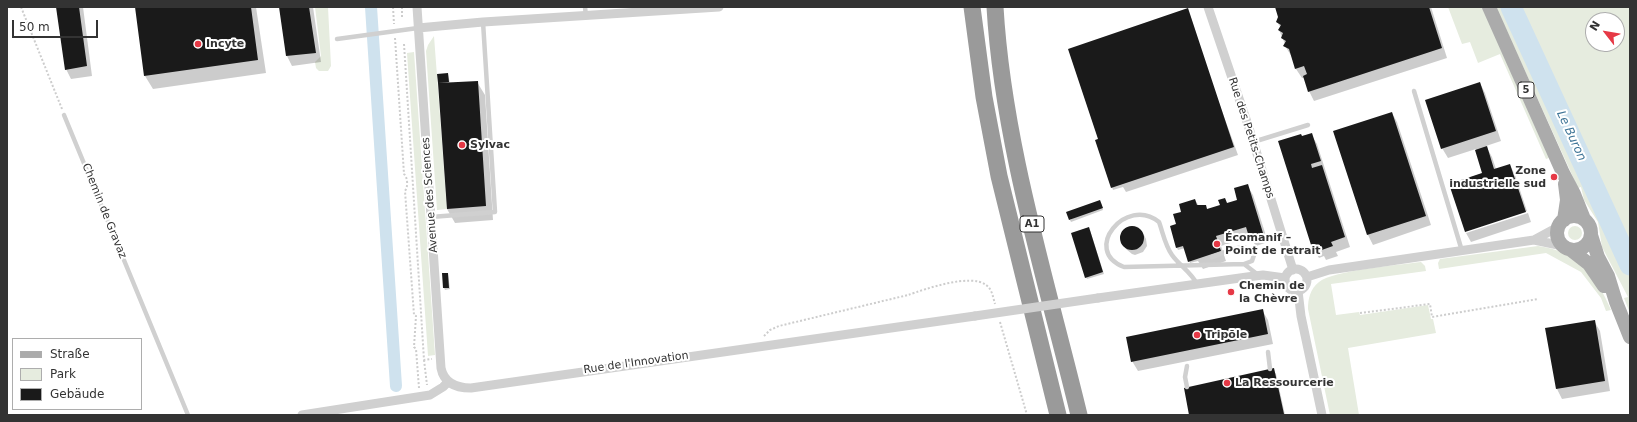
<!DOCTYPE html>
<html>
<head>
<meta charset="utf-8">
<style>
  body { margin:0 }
  #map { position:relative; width:1637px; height:422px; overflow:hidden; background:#fff; font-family:"DejaVu Sans",sans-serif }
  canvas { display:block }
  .frame { position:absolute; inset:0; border:8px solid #333; pointer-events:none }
  .legend { position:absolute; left:12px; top:338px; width:130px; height:72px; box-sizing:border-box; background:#fff; border:1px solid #adadad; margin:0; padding:5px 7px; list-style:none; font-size:12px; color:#333 }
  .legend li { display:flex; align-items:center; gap:8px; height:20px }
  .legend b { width:20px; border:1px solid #adadad }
  .north { position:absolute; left:1585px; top:12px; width:40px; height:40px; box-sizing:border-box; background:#fff; border:1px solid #adadad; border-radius:50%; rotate:301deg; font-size:11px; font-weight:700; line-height:16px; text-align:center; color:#333 }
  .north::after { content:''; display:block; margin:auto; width:14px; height:18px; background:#e63946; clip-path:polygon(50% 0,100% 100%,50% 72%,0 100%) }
  .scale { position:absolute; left:12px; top:20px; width:86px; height:18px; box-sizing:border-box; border:2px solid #333; border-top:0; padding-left:5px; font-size:12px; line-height:14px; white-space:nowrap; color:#333; -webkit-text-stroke:3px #fff; paint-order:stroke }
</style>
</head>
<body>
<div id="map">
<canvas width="1637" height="422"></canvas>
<div class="frame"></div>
<ul class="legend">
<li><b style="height:5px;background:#ababab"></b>Straße</li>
<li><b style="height:11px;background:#e6ecdf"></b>Park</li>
<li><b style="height:11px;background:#1a1a1a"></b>Gebäude</li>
</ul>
<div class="north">N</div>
<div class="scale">50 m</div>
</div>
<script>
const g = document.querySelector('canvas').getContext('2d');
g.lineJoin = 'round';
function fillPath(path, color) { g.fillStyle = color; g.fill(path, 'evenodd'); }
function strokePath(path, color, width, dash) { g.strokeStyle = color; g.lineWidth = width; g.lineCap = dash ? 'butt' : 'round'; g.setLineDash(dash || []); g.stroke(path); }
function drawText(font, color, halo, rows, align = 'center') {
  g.font = font + ' "DejaVu Sans",sans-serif'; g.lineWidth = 4; g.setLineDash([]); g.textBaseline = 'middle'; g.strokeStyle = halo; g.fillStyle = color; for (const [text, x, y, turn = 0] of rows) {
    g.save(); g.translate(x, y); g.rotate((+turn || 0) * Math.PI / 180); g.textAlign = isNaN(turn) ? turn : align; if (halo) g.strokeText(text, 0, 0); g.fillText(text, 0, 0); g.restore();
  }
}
fillPath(new Path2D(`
  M 315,7 L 328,7 L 331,66 L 328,71 L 319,71 L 316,68 L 315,62 L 321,56 Z
  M 1448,7 L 1482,7 L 1549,158 L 1546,159 L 1500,54 L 1478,63 L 1470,42 L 1462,44 Z
  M 1496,7 L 1630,7 L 1630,313 L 1624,298 L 1628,297 L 1602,247 L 1598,222 L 1584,200 L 1581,187 L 1578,188 ZM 1593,20 L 1617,20 L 1617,44 L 1593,44 Z
  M 434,36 L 447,209 L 437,210 L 426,51 L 428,45 Z
  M 414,52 L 435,355 L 428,356 L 407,53 Z
  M1568 233a7 7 0 1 1 14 0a7 7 0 1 1-14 0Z
  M 1538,246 C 1577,251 1597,276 1611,310 L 1606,311 L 1601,298 L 1581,272 L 1546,253 L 1439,269 L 1438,263 L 1440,259 Z
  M 1421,262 L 1425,266 L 1426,271 L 1331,284 L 1336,315 L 1359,312 L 1360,315 L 1428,305 L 1431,319 L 1433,319 L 1436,333 L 1348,348 L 1359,415 L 1330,415 L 1308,309 C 1308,299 1310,289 1319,282 C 1334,270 1399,265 1421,262 Z`), '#e6ecdf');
fillPath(new Path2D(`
  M 57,7 L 83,7 L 92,76 L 71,79 L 66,69 Z
  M 136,7 L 256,7 L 266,73 L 153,89 L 145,76 Z
  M 280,7 L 313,7 L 321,62 L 292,66 L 287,56 Z
  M 1276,7 L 1431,7 L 1447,58 L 1314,101 L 1309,91 L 1304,78 L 1302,78 L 1296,69 L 1292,57 L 1285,46 L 1285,44 L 1279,30 L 1281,28 L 1277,22 L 1279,17 Z
  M 448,74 L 450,84 L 477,82 L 485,95 L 493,220 L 455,223 L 447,209 L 439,82 Z
  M 1480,83 L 1485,93 L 1501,141 L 1486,146 L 1492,157 L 1496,169 L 1510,165 L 1515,175 L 1527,211 L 1466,231 L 1466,233 L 1450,184 L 1484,173 L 1476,149 L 1448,158 L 1442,148 Z
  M 1218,100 L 1238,155 L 1126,192 L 1123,187 L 1113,190 L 1096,140 Z
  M 1392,113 L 1397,122 L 1431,225 L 1373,245 L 1368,235 L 1334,132 Z
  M 1311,134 L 1317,144 L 1350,247 L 1336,252 L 1338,256 L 1326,260 L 1324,256 L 1319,258 L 1313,248 L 1279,142 Z
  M 1247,185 L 1253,195 L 1268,242 L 1256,246 L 1250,237 L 1221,246 L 1226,261 L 1203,269 L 1198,261 L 1190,263 L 1185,248 L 1178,250 L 1177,248 L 1171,227 L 1177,225 L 1181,213 L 1195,200 L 1199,206 L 1207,210 L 1221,205 L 1225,199 L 1227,204 L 1239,200 Z
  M 1101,203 L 1103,210 L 1071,222 L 1070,220 Z
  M 1528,213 L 1531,222 L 1471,242 L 1466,233 Z
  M 1134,226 L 1138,227 L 1143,233 L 1146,239 L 1147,246 L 1143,252 L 1135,255 L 1132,254 L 1126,249 L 1121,240 L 1122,233 L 1127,227 Z
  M 1090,230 L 1104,274 L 1087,279 L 1086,277 Z
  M 448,274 L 450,289 L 445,290 L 444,288 Z
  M 1262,310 L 1268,320 L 1273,344 L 1138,371 L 1132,361 Z
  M 1594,321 L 1600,331 L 1610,391 L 1562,399 L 1557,389 L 1547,329 Z
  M 1273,369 L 1276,374 L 1285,415 L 1190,415 Z`), '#0003');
strokePath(new Path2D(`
  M 371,7 L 396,386`), '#cfe2ee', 12);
strokePath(new Path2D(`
  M 1511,7 L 1630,265`), '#cfe2ee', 21);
fillPath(new Path2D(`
  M 56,7 L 79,7 L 87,66 L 65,70 Z
  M 135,7 L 251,7 L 258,60 L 144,76 Z
  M 279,7 L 309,7 L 316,53 L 286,56 Z
  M 1275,7 L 1429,7 L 1442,48 L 1308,92 L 1303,76 L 1307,74 L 1304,66 L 1295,69 L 1289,49 L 1283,46 L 1286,41 L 1281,38 L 1283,33 L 1278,30 L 1281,25 L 1276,22 L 1278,17 Z
  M 1188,8 L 1234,147 L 1111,188 L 1095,140 L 1098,139 L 1068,49 Z
  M 448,73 L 449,82 L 438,83 L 437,74 Z
  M 478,81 L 486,206 L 447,209 L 438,83 Z
  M 1480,82 L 1496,131 L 1441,149 L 1425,100 Z
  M 1392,112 L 1426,216 L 1367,235 L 1333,131 Z
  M 1312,133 L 1321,161 L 1311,164 L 1312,168 L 1322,165 L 1345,237 L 1331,242 L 1333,246 L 1319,251 L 1318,246 L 1312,248 L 1278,141 L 1301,134 L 1302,136 Z
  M 1487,146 L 1494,169 L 1510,164 L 1526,212 L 1465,232 L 1449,184 L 1482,173 L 1475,150 Z
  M 1248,184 L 1263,233 L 1249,237 L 1246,227 L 1216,236 L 1221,251 L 1188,262 L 1183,246 L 1176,248 L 1170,226 L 1176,224 L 1173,214 L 1181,212 L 1179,204 L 1195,199 L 1197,205 L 1206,205 L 1207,209 L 1220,205 L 1218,200 L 1225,198 L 1227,203 L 1237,200 L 1234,188 Z
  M 1100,200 L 1103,208 L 1069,220 L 1066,212 Z
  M1120 238a12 12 0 1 1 24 0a12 12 0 1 1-24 0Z
  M 1089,227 L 1103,272 L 1085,278 L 1071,233 Z
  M 442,273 L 448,273 L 449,288 L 443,288 Z
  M 1263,309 L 1268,334 L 1131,362 L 1126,337 Z
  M 1595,320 L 1605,381 L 1556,389 L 1545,328 Z
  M 1274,368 L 1284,414 L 1277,415 L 1189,415 L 1184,388 Z`), '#1a1a1a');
strokePath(new Path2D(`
  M 21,7 L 62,109
  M 393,7 L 394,24
  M 402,7 L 402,17
  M 395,38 L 404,174 C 408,178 408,187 405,191 L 414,315 L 416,316 L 414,347 L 416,349 L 419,388
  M 404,44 L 424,360 L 432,359
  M 1360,313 L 1430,304 L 1432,317 L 1538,299
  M 1000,322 L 1027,415
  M 764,336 L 770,330 L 779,326 L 908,295 C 925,289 971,273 986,285 C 992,289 993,297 995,304
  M 424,360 L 427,385`), '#cdcdcd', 2, [2, 2]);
strokePath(new Path2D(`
  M 585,7 L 586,16
  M 337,39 L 418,28
  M 1414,91 L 1462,251
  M 64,115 L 188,415
  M 1253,142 L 1308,125
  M 431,217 L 495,212 L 483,22
  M 1212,257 C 1225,253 1240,242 1253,251 L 1254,255 L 1252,261 L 1244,264
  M 1197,284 C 1191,272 1179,265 1172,255 C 1165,245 1163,233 1159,222 C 1126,195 1081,251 1124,267 L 1244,264 L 1257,274
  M 1268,352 L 1270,369
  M 1187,366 L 1185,377 L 1187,387`), '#d0d0d0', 4.5);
strokePath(new Path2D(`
  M 417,7 L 441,368 C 444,383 456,388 471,388 L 975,316
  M 1208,7 L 1249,128 L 1293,270
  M 418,28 L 483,22 L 719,7
  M 1534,240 L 1563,246
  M1285 280a11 11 0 1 1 22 0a11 11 0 1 1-22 0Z
  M 1307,277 L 1329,270 L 1534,240 L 1558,227
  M 1298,291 L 1301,316 L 1322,415
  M 1098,298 L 1247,277 L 1263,275 L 1285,278
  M 302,415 L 430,395 L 443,387 L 448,382`), '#d0d0d0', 9);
strokePath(new Path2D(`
  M 1489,7 L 1563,173 L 1574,194 L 1584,219
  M1557 233a17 17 0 1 1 34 0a17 17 0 1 1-34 0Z
  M 1564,220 L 1567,200 L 1565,184
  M 1591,235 L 1598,257 L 1608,276 L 1616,302 L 1630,337
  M 1571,250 L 1589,264 L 1604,286`), '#ababab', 14);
strokePath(new Path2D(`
  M 972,7 L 984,97 L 999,176 L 1058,415
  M 995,7 C 1003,144 1047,282 1079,415`), '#9a9a9a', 17);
strokePath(new Path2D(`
  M 975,316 L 1098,298`), '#d0d0d0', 9);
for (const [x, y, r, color] of [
  [198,44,4,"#e63946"],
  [462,145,4,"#e63946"],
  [1554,177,4,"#e63946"],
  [1217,244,4,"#e63946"],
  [1231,292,4,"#e63946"],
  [1197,335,4,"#e63946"],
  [1227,383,4,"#e63946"]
]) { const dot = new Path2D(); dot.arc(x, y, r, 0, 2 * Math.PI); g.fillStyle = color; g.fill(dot); strokePath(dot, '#fff', 1.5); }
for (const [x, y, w] of [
  [1526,90,16],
  [1032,224,24]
]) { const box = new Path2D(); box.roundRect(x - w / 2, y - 8, w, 16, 3); g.fillStyle = '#fff'; g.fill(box); strokePath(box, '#333', 1); }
drawText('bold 10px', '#333', null, [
  ["5",1526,90],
  ["A1",1032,224]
]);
drawText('bold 11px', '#333', '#fff', [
  ["Incyte",206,44],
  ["Sylvac",470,145],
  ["Zone",1546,171,"right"],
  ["industrielle sud",1546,184,"right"],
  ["Écomanif –",1225,238],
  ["Point de retrait",1225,251],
  ["Chemin de",1239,286],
  ["la Chèvre",1239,299],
  ["Tripōle",1205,335],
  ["La Ressourcerie",1235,383]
], 'left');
drawText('11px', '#333', '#fff', [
  ["Rue des Petits-Champs",1251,138,72],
  ["Avenue des Sciences",430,195,-94],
  ["Chemin de Gravaz",104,211,68],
  ["Rue de l'Innovation",636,363,-8]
]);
drawText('italic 12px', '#3f7597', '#fff', [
  ["Le Buron",1571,136,65]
]);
</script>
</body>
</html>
